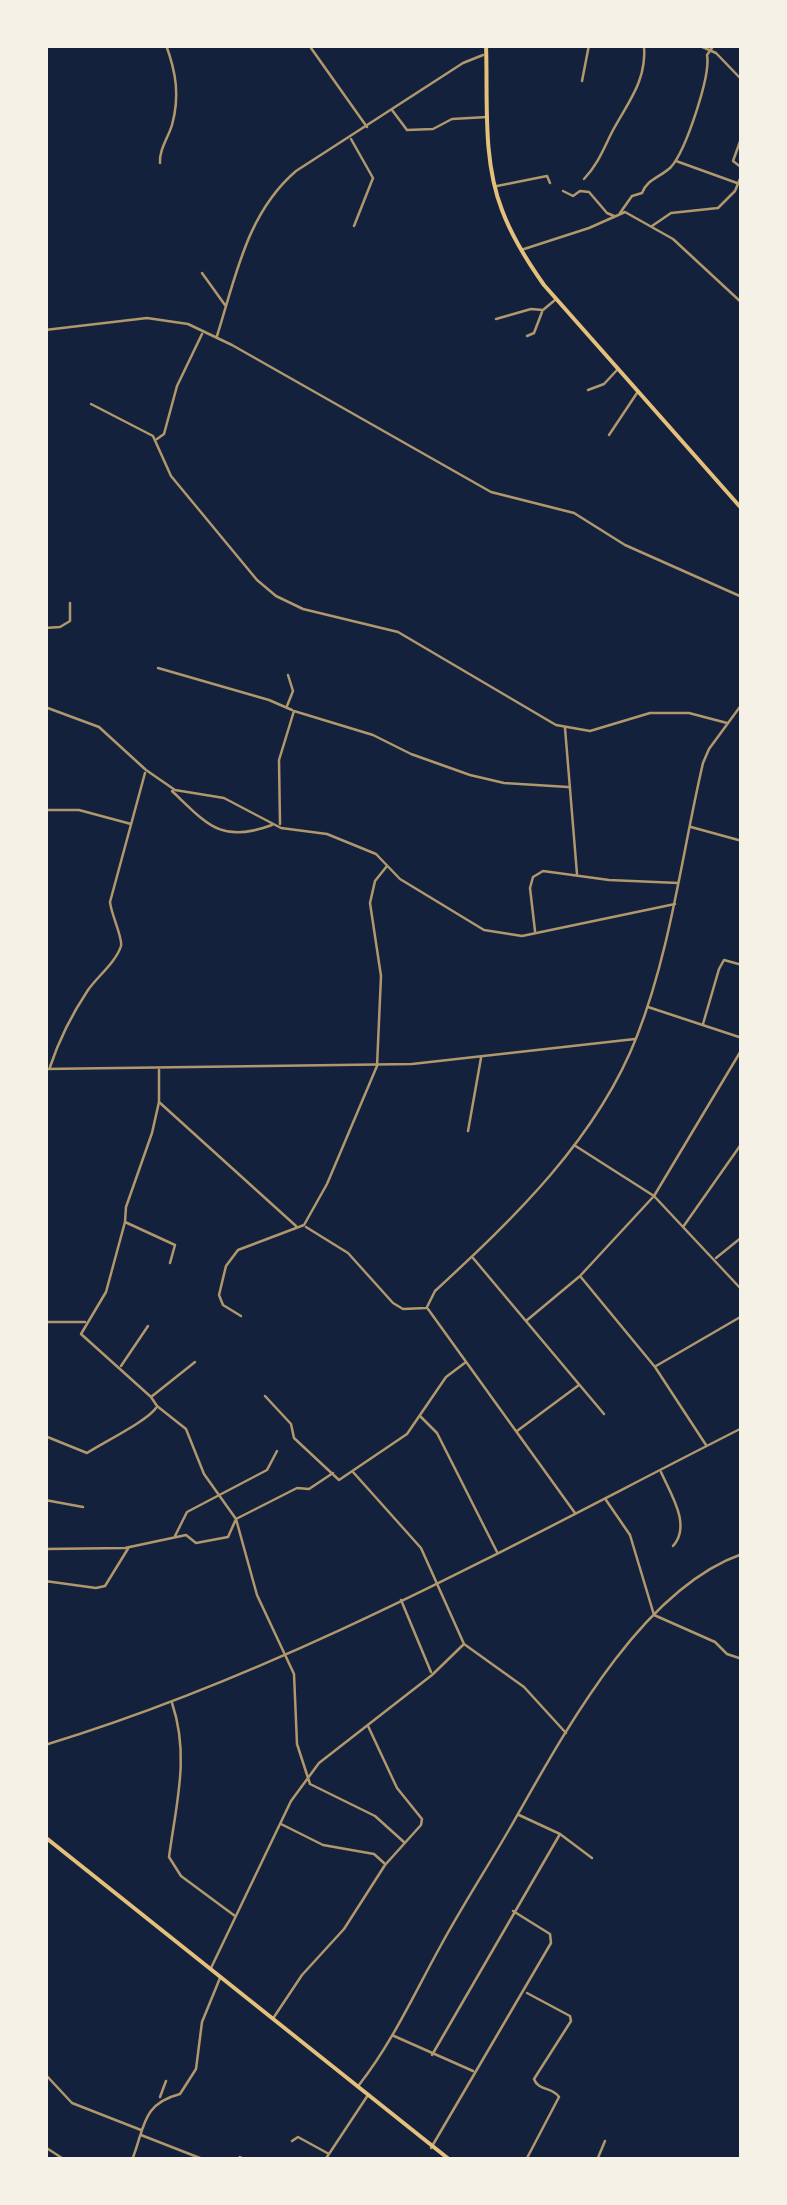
<!DOCTYPE html>
<html>
<head>
<meta charset="utf-8">
<style>
  body { margin:0 }
  #map { position:relative; width:787px; height:2205px; overflow:hidden; background:#14213d; font-family:"Titillium Web",sans-serif }
  canvas { display:block }
  .frame { position:absolute; inset:0; border:48px solid #f6f1e7; pointer-events:none }
</style>
</head>
<body>
<div id="map">
<canvas width="787" height="2205"></canvas>
<div class="frame"></div>
</div>
<script>
const g = document.querySelector('canvas').getContext('2d');
g.lineJoin = 'round';
function strokePath(path, color, width, dash) { g.strokeStyle = color; g.lineWidth = width; g.lineCap = dash ? 'butt' : 'round'; g.setLineDash(dash || []); g.stroke(path); }
strokePath(new Path2D(`
  M 698,45 L 716,53 L 742,80
  M 311,48 L 367,127
  M 582,81 L 589,45
  M 392,110 L 407,130 L 433,129 L 452,119 L 487,117
  M 742,136 L 733,161 L 742,168
  M 351,139 L 373,178 L 354,226
  M 676,161 L 737,183
  M 160,163 C 159,150 168,138 172,125 C 180,96 176,72 166,45
  M 584,179 C 598,164 603,150 612,132 C 628,102 647,81 644,45
  M 497,186 L 547,176 L 550,183
  M 563,191 L 573,196 L 580,191 L 589,192 L 607,213 L 614,216
  M 620,213 L 632,196 L 642,193 C 647,179 661,177 671,167 C 686,150 711,75 707,55 L 714,45
  M 652,226 L 671,213 L 718,208 L 735,191 L 742,174
  M 521,250 L 589,228 L 625,212 L 673,239 L 742,303
  M 202,273 L 225,305
  M 496,319 L 531,309 L 543,310 L 555,300
  M 45,330 L 147,318 L 188,324 L 232,345 L 491,492 L 574,513 L 625,545 L 742,597
  M 217,336 C 236,276 247,213 296,171 L 463,63 L 483,55
  M 527,336 L 534,333 L 542,312
  M 588,390 L 604,384 L 617,370
  M 91,404 L 153,436 L 171,476 L 257,580 L 276,596 L 303,609 L 398,632 L 556,725 L 590,731 L 650,713 L 689,713 L 727,723
  M 609,435 L 637,393
  M 157,439 L 164,434 L 177,386 L 202,334
  M 45,628 L 60,627 L 70,621 L 70,603
  M 158,668 L 269,700 L 292,710
  M 287,706 L 293,691 L 288,675
  M 45,707 L 99,727 L 146,770 L 175,790 L 224,798 L 281,828 L 327,834 L 376,854 L 400,879 L 484,930 L 522,936 L 675,904
  M 565,728 L 577,874
  M 172,791 C 208,825 221,844 272,825
  M 45,810 L 79,810 L 131,824
  M 280,824 L 279,760 L 294,711 L 373,735 L 411,754 L 470,775 L 504,783 L 568,787
  M 691,827 L 742,841
  M 535,931 L 530,888 L 533,877 L 543,871 L 609,880 L 678,883
  M 648,1007 L 742,1038
  M 703,1024 L 719,969 L 724,960 L 742,965
  M 50,1067 C 59,1040 72,1014 88,990 C 97,977 116,962 121,946 C 123,938 111,914 110,902 L 145,773
  M 45,1069 L 412,1064 L 635,1039
  M 159,1070 L 159,1102 L 296,1226
  M 45,1100 L 45,1115
  M 159,1102 L 152,1133 L 126,1207 L 125,1222 L 106,1292 L 81,1334 L 151,1397 L 195,1362
  M 468,1131 L 481,1058
  M 574,1145 L 654,1196 L 742,1290
  M 125,1222 L 175,1245 L 170,1263
  M 306,1227 L 348,1253 L 393,1303 L 403,1309 L 426,1308
  M 683,1227 L 742,1143
  M 473,1258 L 604,1414
  M 716,1258 L 742,1237
  M 580,1276 L 655,1367 L 706,1445
  M 427,1307 L 435,1291 C 514,1218 597,1139 637,1036 C 671,949 682,853 703,763 L 709,749 L 742,704
  M 428,1309 L 575,1513
  M 241,1316 L 223,1305 L 219,1295 L 226,1266 L 238,1250 L 304,1225 L 327,1184 L 377,1066 L 381,976 L 370,903 L 375,881 L 387,866
  M 526,1321 L 580,1276 L 654,1196 L 742,1049
  M 45,1322 L 85,1322
  M 121,1366 L 148,1326
  M 656,1366 L 742,1316
  M 265,1396 L 291,1424 L 294,1438 L 339,1480 L 407,1434 L 446,1377 L 466,1362
  M 151,1397 L 157,1406 L 186,1429 L 204,1474 L 236,1519 L 257,1595 L 294,1674 L 297,1744 L 310,1784 L 375,1816 L 405,1843
  M 420,1416 L 437,1433 L 497,1552
  M 517,1431 L 579,1385
  M 45,1436 L 87,1453 C 104,1442 147,1421 156,1408
  M 353,1472 L 421,1548 L 464,1644 L 524,1687 L 566,1733
  M 661,1472 C 670,1493 692,1525 673,1546
  M 45,1500 L 83,1507
  M 606,1500 L 630,1535 L 654,1615 L 715,1642 L 727,1654 L 742,1659
  M 175,1536 L 187,1512 L 267,1470 L 277,1451
  M 45,1549 L 125,1548 L 186,1535 L 196,1543 L 228,1537 L 236,1519 L 297,1488 L 309,1489 L 333,1473
  M 45,1581 L 96,1588 L 105,1586 L 129,1547
  M 401,1600 L 431,1672
  M 172,1703 C 190,1756 176,1804 169,1857 L 181,1876 L 235,1916
  M 519,1815 L 560,1834 L 592,1858
  M 281,1824 L 323,1845 L 374,1854 L 384,1863
  M 211,1968 L 291,1801 L 319,1763 L 432,1675 L 464,1644
  M 274,2017 L 302,1975 L 344,1929 L 385,1865 L 421,1825 L 422,1819 L 397,1788 L 368,1726
  M 394,2036 L 473,2071
  M 432,2055 L 560,1834
  M 45,2074 L 72,2103 L 141,2130
  M 359,2085 C 392,2043 414,1994 440,1947 C 462,1906 487,1868 510,1828 C 562,1737 639,1590 742,1554
  M 160,2097 L 166,2081
  M 141,2135 L 205,2160
  M 292,2141 L 298,2137 L 329,2154
  M 45,2147 L 65,2160
  M 431,2148 L 551,1943 L 550,1934 L 513,1911
  M 132,2160 C 145,2128 141,2104 180,2094 L 196,2069 L 202,2022 L 220,1978
  M 236,2160 L 240,2157 L 246,2160
  M 325,2160 L 368,2095
  M 526,2160 L 559,2097 C 553,2087 538,2091 534,2079 L 571,2021 L 570,2016 L 527,1993
  M 597,2160 L 605,2141`), '#b1986c', 2.5);
strokePath(new Path2D(`
  M 45,1745 C 289,1671 515,1543 742,1428`), '#b1986c', 2.5);
strokePath(new Path2D(`
  M 45,1837 L 450,2160`), '#e5c07b', 4);
strokePath(new Path2D(`
  M 486,45 C 488,98 482,159 502,210 C 512,237 527,261 544,285 L 742,509`), '#e5c07b', 4);
</script>
</body>
</html>
